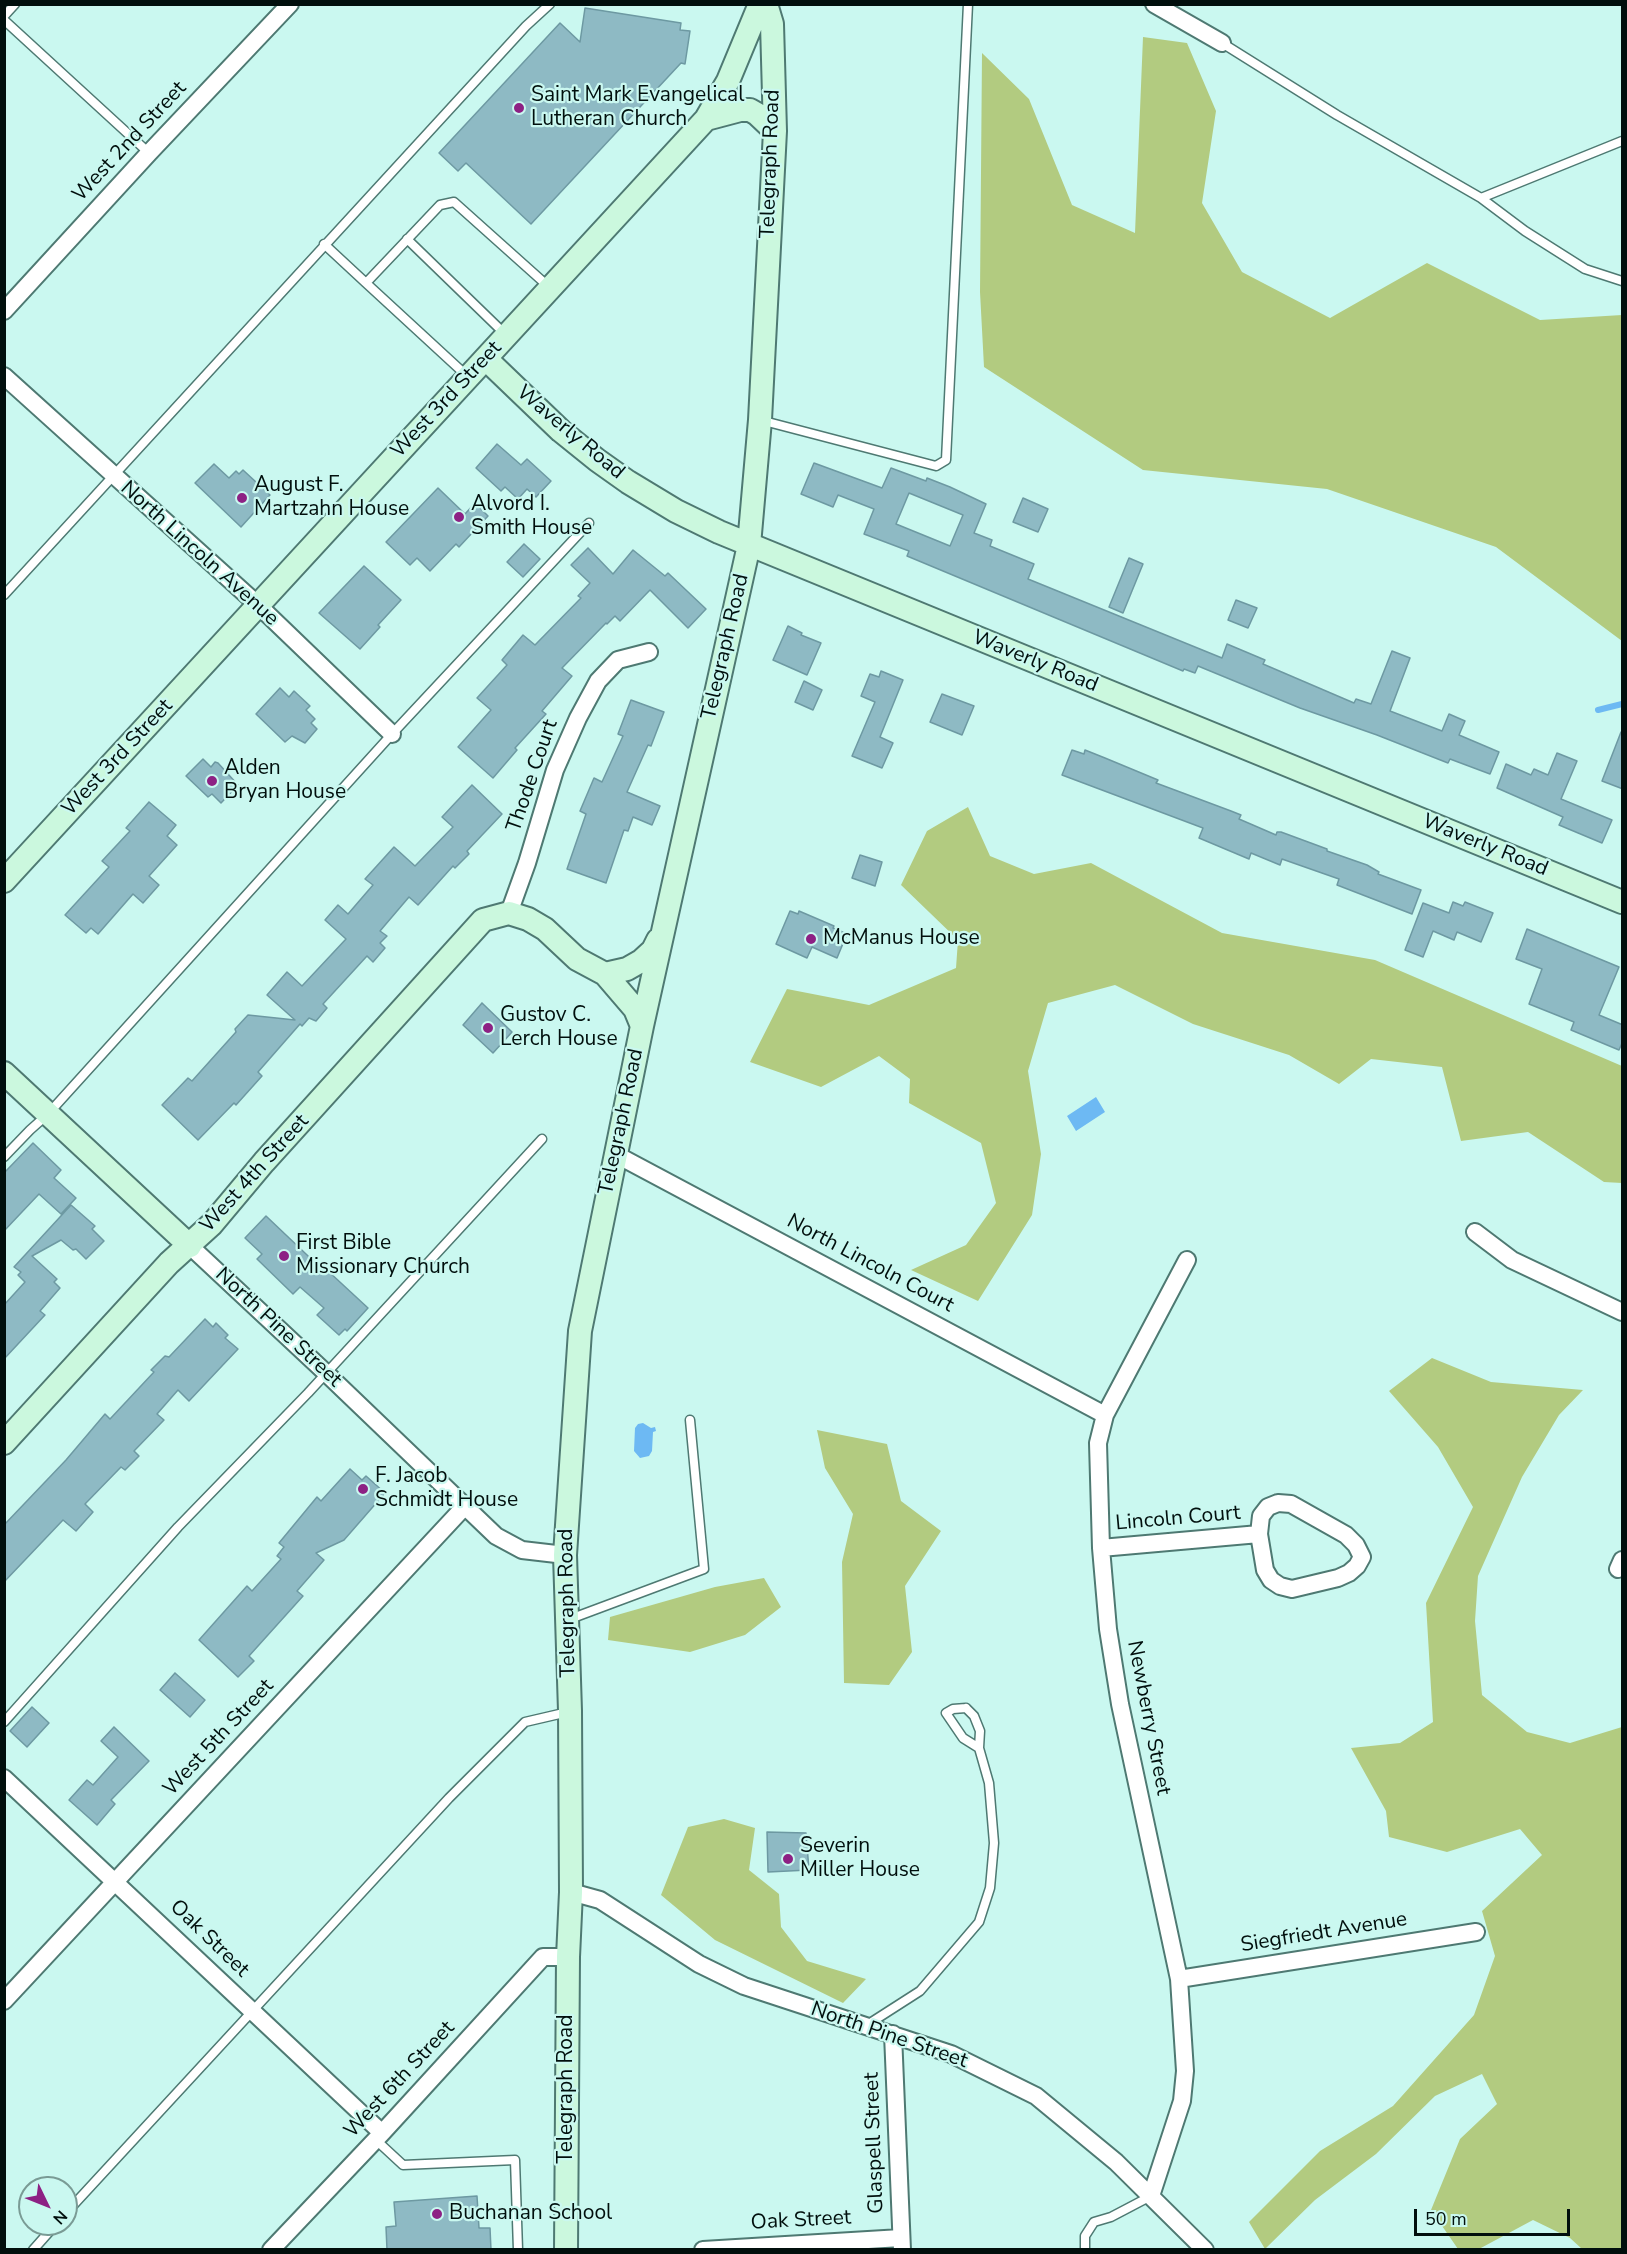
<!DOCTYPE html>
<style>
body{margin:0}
#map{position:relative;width:1627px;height:2254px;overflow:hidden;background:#caf8f0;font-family:"Nunito Sans",sans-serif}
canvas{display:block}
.frame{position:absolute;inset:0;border:6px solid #010f0d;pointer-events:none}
.north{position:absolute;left:18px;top:2176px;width:60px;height:60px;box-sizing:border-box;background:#caf8f0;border:2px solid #7a9b95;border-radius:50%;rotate:133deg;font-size:16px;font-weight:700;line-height:24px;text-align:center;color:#010f0d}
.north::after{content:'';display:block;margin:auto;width:21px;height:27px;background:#8d2184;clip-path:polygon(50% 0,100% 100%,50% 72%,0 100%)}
.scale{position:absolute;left:1414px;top:2209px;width:156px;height:27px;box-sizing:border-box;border:3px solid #010f0d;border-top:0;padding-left:8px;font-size:18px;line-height:21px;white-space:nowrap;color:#010f0d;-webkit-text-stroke:4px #caf8f0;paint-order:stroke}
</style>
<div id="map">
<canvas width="1627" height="2254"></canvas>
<div class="frame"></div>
<div class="north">N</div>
<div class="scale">50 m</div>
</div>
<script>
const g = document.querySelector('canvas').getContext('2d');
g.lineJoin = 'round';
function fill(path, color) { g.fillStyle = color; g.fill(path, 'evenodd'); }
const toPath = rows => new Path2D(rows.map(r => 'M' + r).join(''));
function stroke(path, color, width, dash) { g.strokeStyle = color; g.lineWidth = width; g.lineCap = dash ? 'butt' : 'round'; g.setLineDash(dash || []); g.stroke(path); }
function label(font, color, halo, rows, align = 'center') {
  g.font = font + ' "Nunito Sans",sans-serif'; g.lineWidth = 4.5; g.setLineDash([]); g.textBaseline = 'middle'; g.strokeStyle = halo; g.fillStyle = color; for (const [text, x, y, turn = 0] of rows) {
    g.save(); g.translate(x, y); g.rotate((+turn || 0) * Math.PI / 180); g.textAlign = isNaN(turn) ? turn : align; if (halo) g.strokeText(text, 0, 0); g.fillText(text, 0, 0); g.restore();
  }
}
fill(toPath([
 [1143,37,1187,43,1216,111,1202,203,1242,272,1330,318,1427,263,1540,320,1622,315,1622,641,1496,547,1327,489,1143,470,984,367,980,292,982,53,1029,99,1072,205,1135,233],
 [968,807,990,856,1034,874,1091,863,1222,933,1375,960,1622,1066,1622,1183,1604,1182,1528,1132,1461,1141,1442,1067,1371,1059,1339,1084,1289,1055,1193,1024,1115,985,1048,1003,1028,1071,1041,1154,1032,1215,978,1301,911,1270,966,1245,996,1203,981,1143,909,1103,910,1079,879,1056,821,1087,750,1062,787,989,869,1005,956,968,958,940,901,885,927,831],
 [1432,1358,1491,1382,1583,1390,1559,1415,1522,1477,1478,1576,1475,1621,1482,1695,1527,1732,1570,1743,1622,1727,1622,2249,1582,2249,1570,2238,1533,2220,1479,2249,1458,2249,1431,2210,1460,2139,1497,2104,1482,2074,1435,2096,1376,2154,1315,2200,1265,2249,1249,2222,1320,2151,1393,2106,1474,2015,1495,1956,1482,1911,1542,1855,1520,1829,1447,1852,1389,1837,1386,1811,1351,1748,1400,1743,1433,1722,1426,1603,1473,1507,1438,1447,1389,1391],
 [817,1430,887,1444,901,1501,941,1531,905,1586,912,1652,889,1685,844,1683,842,1562,853,1514,825,1468],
 [764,1578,781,1607,745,1635,690,1652,608,1640,610,1617,715,1587],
 [724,1819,755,1828,749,1870,779,1894,781,1927,807,1961,866,1979,843,2003,715,1940,661,1895,688,1827]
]), '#b2cb80');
fill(toPath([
 [1096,1097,1105,1112,1076,1131,1067,1116],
 [643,1423,651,1428,655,1427,656,1431,653,1432,652,1451,649,1456,640,1458,634,1451,635,1428,638,1424]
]), '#6db9f3');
stroke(toPath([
 [1598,710,1622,704]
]), '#6db9f3', 6);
const building = toPath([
 [585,8,681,23,680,30,690,31,685,64,681,63,531,224,466,163,458,171,439,153,560,23,580,42,585,8],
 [497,444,521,465,527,459,551,481,536,497,527,489,518,499,505,487,501,491,476,468,497,444],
 [814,463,882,488,891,468,926,481,927,478,950,487,986,504,974,533,992,540,990,546,1034,564,1028,579,1222,658,1227,644,1265,660,1263,664,1354,703,1356,699,1371,704,1392,651,1410,658,1390,711,1442,731,1449,714,1465,721,1459,735,1499,752,1490,774,1450,759,1448,763,1377,735,1300,708,1198,666,1195,673,1184,669,1183,671,907,556,909,551,864,534,874,509,838,495,833,507,801,494,814,463],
 [909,493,963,515,950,546,896,524,909,493],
 [214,464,229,478,236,471,239,474,243,470,270,495,241,527,195,483,214,464],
 [438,488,465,514,475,503,488,516,459,547,456,544,430,571,417,558,410,565,386,542,438,488],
 [1023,498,1048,509,1038,532,1013,522,1023,498],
 [524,544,540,559,523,577,507,562,524,544],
 [588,548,613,574,633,550,665,576,668,573,706,609,688,628,650,590,620,621,615,616,607,624,606,623,562,668,572,676,542,711,546,714,515,748,517,750,493,778,458,747,491,710,477,698,507,665,502,660,523,635,535,645,581,598,578,596,590,583,571,565,588,548],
 [1129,558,1143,564,1123,613,1109,607,1129,558],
 [364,566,401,600,378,625,380,627,360,649,319,613,364,566],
 [1236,600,1257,608,1248,628,1228,620,1236,600],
 [788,626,802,633,801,635,821,643,807,675,773,660,788,626],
 [881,671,903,680,880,737,893,743,882,768,852,756,875,702,861,696,870,674,879,677,881,671],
 [804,681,822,690,813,710,795,702,804,681],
 [280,688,289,697,294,691,310,706,306,710,315,719,311,723,317,729,305,743,292,736,285,742,256,714,280,688],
 [942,694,974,706,962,735,930,722,942,694],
 [631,700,664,712,651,746,648,745,627,792,660,806,652,825,633,817,628,831,624,830,606,883,567,869,586,814,580,811,594,778,602,782,623,736,618,734,631,700],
 [1621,732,1623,732,1623,789,1602,781,1621,732],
 [1072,750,1084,754,1085,750,1105,758,1158,780,1156,783,1231,811,1241,815,1239,819,1276,835,1277,832,1281,832,1327,849,1327,851,1367,865,1379,872,1378,874,1421,890,1412,914,1337,885,1339,879,1282,859,1280,865,1251,853,1249,859,1199,838,1203,828,1062,775,1072,750],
 [1557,753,1577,761,1561,799,1612,820,1602,843,1559,825,1563,817,1497,788,1506,764,1531,775,1534,769,1548,775,1557,753],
 [203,759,211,767,215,762,218,763,238,785,221,803,212,794,208,797,186,776,203,759],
 [472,785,502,814,467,851,469,854,455,868,453,866,418,905,409,897,380,931,387,936,380,943,385,948,373,962,367,956,323,1004,327,1008,316,1021,309,1018,302,1026,300,1024,258,1072,262,1076,236,1105,234,1103,198,1140,162,1105,188,1078,192,1081,236,1032,235,1029,248,1015,295,1020,267,995,287,972,302,986,346,939,325,920,338,905,348,914,373,885,365,879,394,847,415,866,453,827,442,817,472,785],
 [149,802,176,825,167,836,177,845,149,876,159,885,143,903,133,894,98,934,91,928,86,933,65,915,109,867,102,861,130,831,126,828,149,802],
 [860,855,882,862,875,886,852,878,860,855],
 [1453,902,1463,906,1465,902,1493,913,1481,942,1457,932,1454,940,1433,931,1423,957,1405,950,1423,903,1449,913,1453,902],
 [790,911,798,914,799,911,834,926,833,928,847,934,837,958,812,947,807,958,776,944,790,911],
 [1527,929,1619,967,1599,1015,1623,1025,1623,1041,1619,1050,1571,1030,1574,1022,1529,1004,1542,969,1516,959,1527,929],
 [482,1003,512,1032,493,1053,463,1025,482,1003],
 [33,1143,61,1170,54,1178,76,1198,61,1214,39,1194,4,1231,4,1173,33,1143],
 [71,1205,95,1226,92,1229,104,1241,86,1259,76,1249,73,1250,61,1240,32,1256,57,1279,54,1282,60,1288,40,1311,45,1315,4,1359,4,1305,25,1282,18,1275,21,1272,14,1267,71,1205],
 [266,1216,326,1273,328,1271,368,1308,347,1331,345,1329,339,1335,317,1315,324,1308,300,1287,293,1294,257,1259,262,1254,245,1238,266,1216],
 [205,1319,213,1327,216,1323,228,1335,225,1338,238,1349,189,1401,178,1390,157,1414,164,1420,134,1451,139,1456,125,1470,121,1467,85,1504,93,1512,76,1531,63,1520,4,1582,4,1525,66,1460,105,1414,110,1419,154,1372,151,1370,165,1356,169,1357,205,1319],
 [350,1469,362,1480,366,1476,385,1493,344,1540,316,1553,324,1560,297,1591,303,1596,249,1656,254,1661,238,1677,199,1640,247,1586,252,1591,281,1559,277,1556,284,1547,279,1543,317,1497,321,1501,350,1469],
 [175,1673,205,1700,190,1717,160,1690,175,1673],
 [32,1707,49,1723,27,1747,10,1731,32,1707],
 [114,1727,149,1761,111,1800,115,1804,97,1825,69,1800,87,1780,93,1785,118,1757,101,1741,114,1727],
 [767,1832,806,1833,809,1870,768,1872,767,1832],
 [477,2196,479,2228,490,2228,491,2250,387,2250,386,2227,396,2226,394,2202,477,2196]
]);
fill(building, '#8ebac4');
stroke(building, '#6d99a2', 1.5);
const lane = toPath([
 [4,16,15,4],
 [4,20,149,153],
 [1222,43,1337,115,1481,198],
 [1622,141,1481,198,1525,231,1585,269,1622,281],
 [407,239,506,335],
 [324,244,366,283,440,205,454,202,549,287],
 [366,283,467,376],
 [760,420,936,466,946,460,968,4],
 [4,595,526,26,550,4],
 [4,1157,30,1130,48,1114,392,734,589,523],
 [570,1619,704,1569,690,1420],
 [966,1708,974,1716,980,1731,979,1748,963,1738,946,1713,953,1709,966,1708],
 [4,1722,178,1527,308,1393,542,1139],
 [867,2025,920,1991,979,1922,990,1888,994,1843,989,1783,979,1748],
 [376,2140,403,2165,515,2160,518,2250],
 [66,2213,449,1798,525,1722,568,1712],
 [33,2250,56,2224],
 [1085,2250,1085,2236,1094,2222,1111,2217,1151,2196]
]);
const street = toPath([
 [1154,4,1222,43],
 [4,311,149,153,290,4],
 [4,376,259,606,392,734],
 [509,913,527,863,555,770,578,718,598,681,618,660,649,652],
 [615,1154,1105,1415],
 [1475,1232,1512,1260,1622,1312],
 [190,1246,326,1373,496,1536,522,1550,565,1555],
 [1278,1503,1291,1504,1346,1535,1356,1545,1362,1557,1357,1566,1349,1573,1338,1578,1292,1589,1280,1586,1271,1580,1265,1570,1259,1534,1261,1516,1268,1507,1278,1503],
 [1101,1548,1259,1534],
 [1618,1569,1622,1560],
 [4,1778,382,2133],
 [571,1892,600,1900,699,1964,744,1986,951,2054,1036,2096,1116,2162,1205,2250],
 [1179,1979,1476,1932],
 [4,2001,466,1505],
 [893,2034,902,2250],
 [1151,2196,1182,2101,1185,2071,1179,1979,1120,1704,1108,1629,1101,1548,1098,1443,1105,1415,1187,1260],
 [271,2250,382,2133,543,1957,568,1957],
 [703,2250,901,2238]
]);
const secondary = toPath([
 [706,119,740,110,750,110,757,114,775,131],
 [486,359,561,431,597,460,628,482,676,511,719,532,1622,902],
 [4,881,706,119,728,81,760,4],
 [605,974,635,1009,642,1026],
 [4,1073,190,1246],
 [4,1443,169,1263,212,1224,264,1162,483,920,509,913,528,919,545,929,577,959,605,974,627,969,641,961,653,950,658,940],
 [566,2250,568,1957,571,1892,570,1711,565,1555,580,1331,642,1026,749,545,760,420,775,131,772,24,766,4]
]);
stroke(lane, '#4e7972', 11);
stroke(street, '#4e7972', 20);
stroke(secondary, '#4e7972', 26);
stroke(lane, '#fff', 8);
stroke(street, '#fff', 16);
stroke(secondary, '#cbf8de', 22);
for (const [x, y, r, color] of [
 [519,108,6,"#8d2184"],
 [242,498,6,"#8d2184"],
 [459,517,6,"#8d2184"],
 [212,781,6,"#8d2184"],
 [811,939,6,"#8d2184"],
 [488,1028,6,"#8d2184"],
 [284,1256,6,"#8d2184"],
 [363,1489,6,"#8d2184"],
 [788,1859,6,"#8d2184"],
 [437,2214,6,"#8d2184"]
]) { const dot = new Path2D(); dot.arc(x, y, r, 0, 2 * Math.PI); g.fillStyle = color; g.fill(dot); stroke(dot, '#caf8f0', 2); }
label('21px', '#010f0d', '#caf8f0', [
 ["Saint Mark Evangelical",531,96],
 ["Lutheran Church",531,120],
 ["August F.",254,486],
 ["Martzahn House",254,510],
 ["Alvord I.",471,505],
 ["Smith House",471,529],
 ["Alden",224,769],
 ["Bryan House",224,793],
 ["McManus House",823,939],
 ["Gustov C.",500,1016],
 ["Lerch House",500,1040],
 ["First Bible",296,1244],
 ["Missionary Church",296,1268],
 ["F. Jacob",375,1477],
 ["Schmidt House",375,1501],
 ["Severin",800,1847],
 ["Miller House",800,1871],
 ["Buchanan School",449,2214]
], 'left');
label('21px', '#010f0d', '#caf8f0', [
 ["West 2nd Street",130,142,-47],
 ["Telegraph Road",771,164,-88],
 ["West 3rd Street",447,400,-47],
 ["Waverly Road",570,433,40],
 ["North Lincoln Avenue",199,554,42],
 ["Telegraph Road",726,647,-77],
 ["Waverly Road",1035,662,22],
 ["West 3rd Street",118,758,-47],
 ["Thode Court",533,776,-71],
 ["Waverly Road",1485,846,22],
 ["Telegraph Road",622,1122,-78],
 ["West 4th Street",255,1174,-48],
 ["North Lincoln Court",870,1264,28],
 ["North Pine Street",278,1328,43],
 ["Lincoln Court",1178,1519,-5],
 ["Telegraph Road",568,1603,-91],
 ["Newberry Street",1148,1718,79],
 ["West 5th Street",219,1738,-47],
 ["Siegfriedt Avenue",1324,1933,-9],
 ["Oak Street",209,1939,44],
 ["North Pine Street",889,2036,19],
 ["West 6th Street",400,2080,-47],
 ["Telegraph Road",567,2089,-90],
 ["Glaspell Street",875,2143,-92],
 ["Oak Street",801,2221,-3]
]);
</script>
